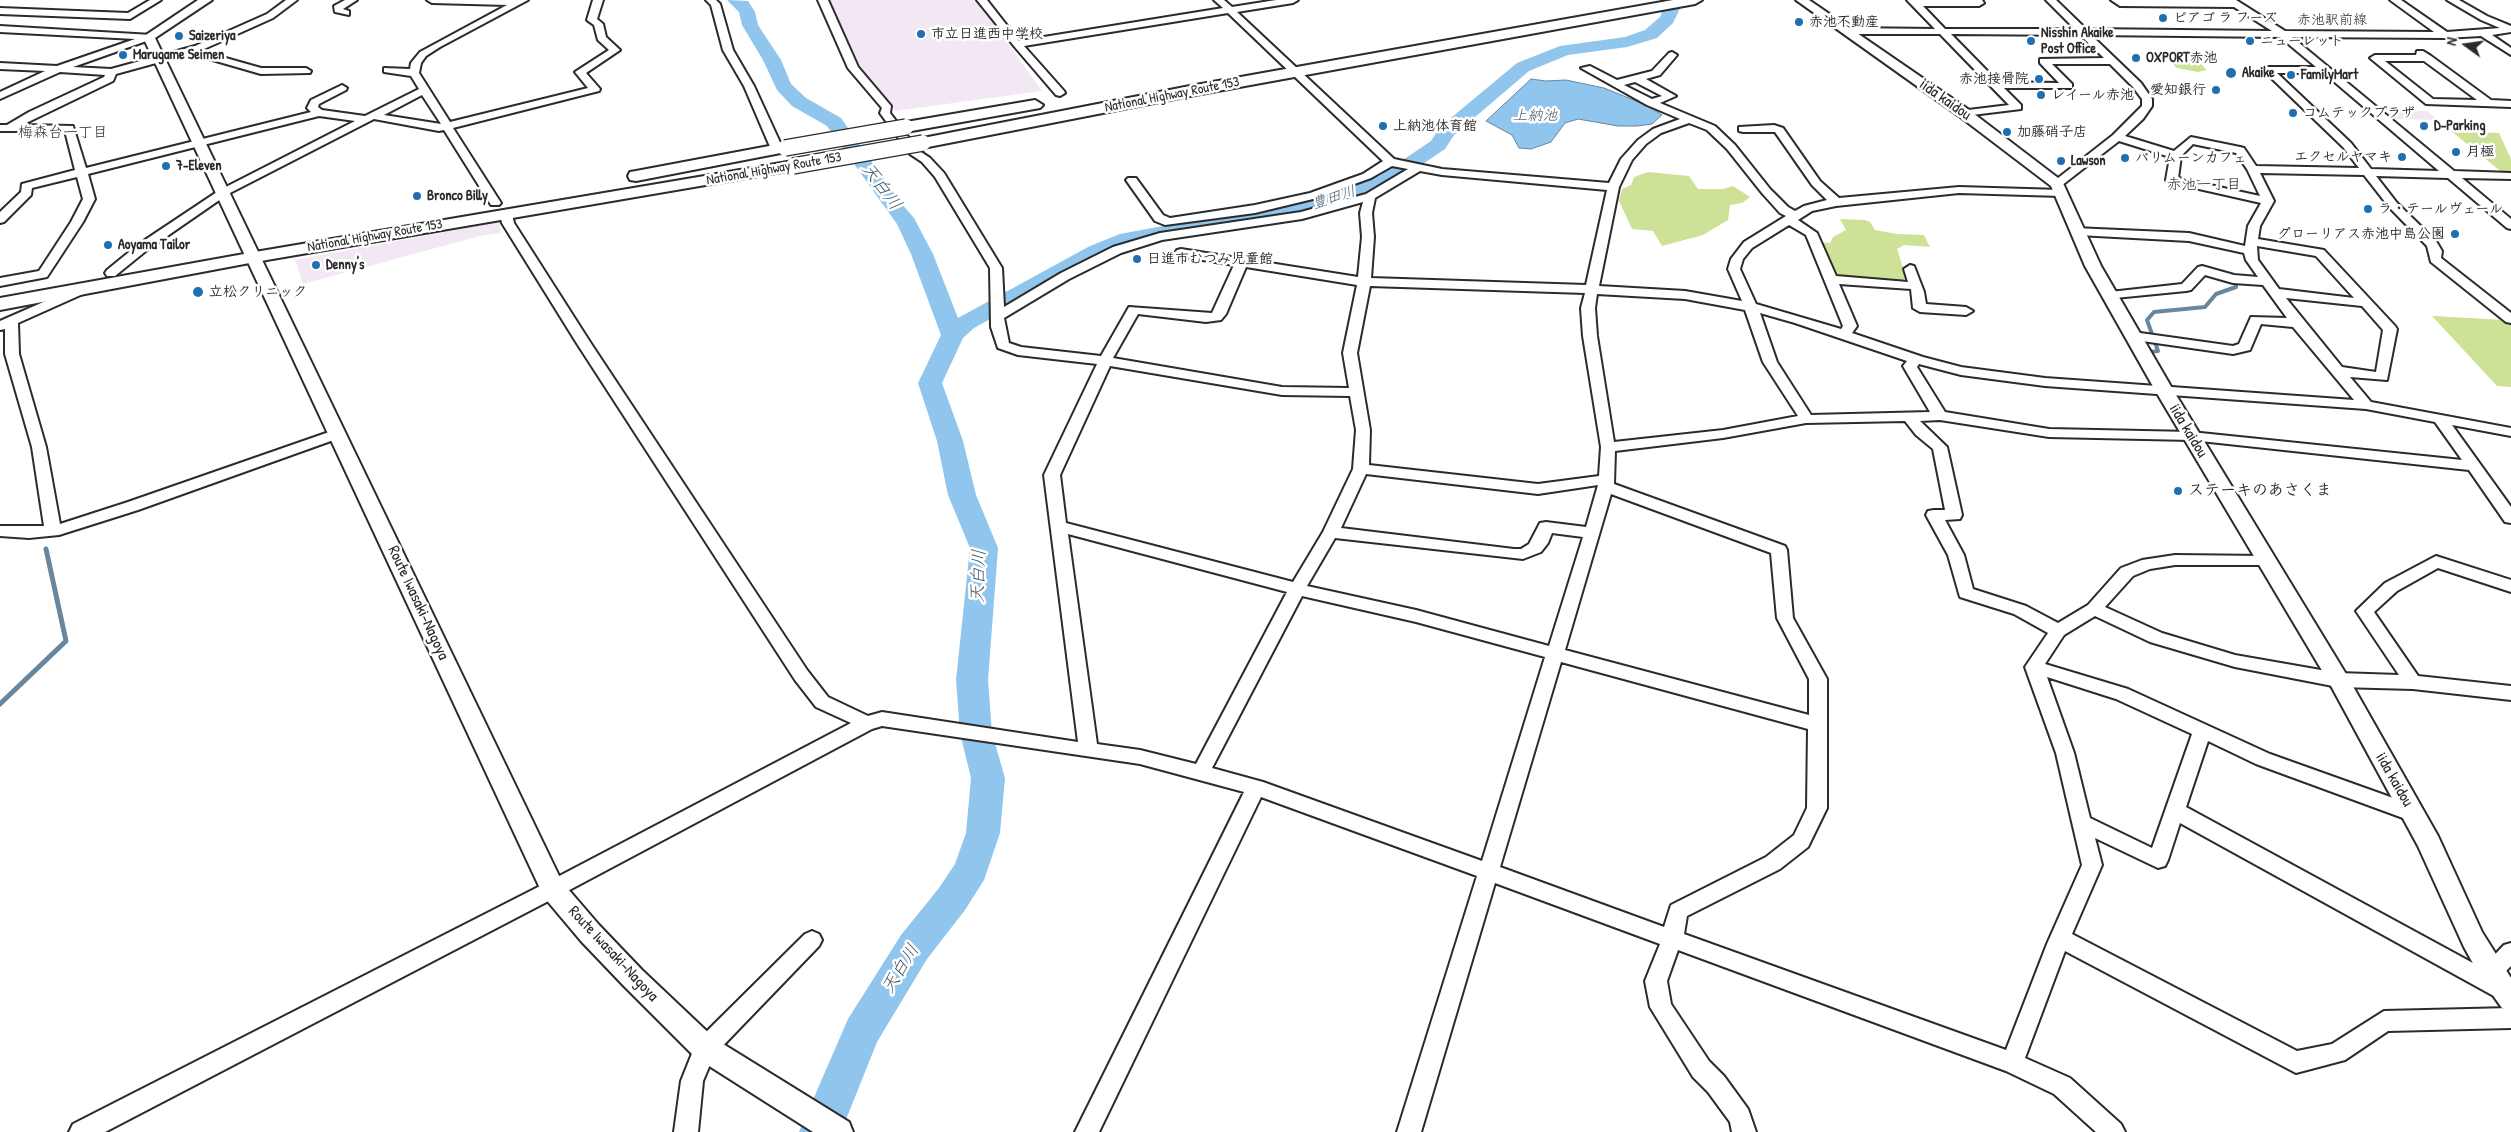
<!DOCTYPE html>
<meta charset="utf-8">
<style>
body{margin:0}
#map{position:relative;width:2511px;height:1132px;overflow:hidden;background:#fff;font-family:"Patrick Hand",sans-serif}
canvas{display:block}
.north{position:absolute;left:2441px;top:20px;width:50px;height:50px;-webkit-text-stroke:4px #fff;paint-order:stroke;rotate:284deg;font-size:14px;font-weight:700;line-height:20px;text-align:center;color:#2b2b2b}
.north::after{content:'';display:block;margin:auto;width:18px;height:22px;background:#2b2b2b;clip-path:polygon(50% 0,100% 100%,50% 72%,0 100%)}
</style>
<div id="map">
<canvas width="2511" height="1132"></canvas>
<div class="north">N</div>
</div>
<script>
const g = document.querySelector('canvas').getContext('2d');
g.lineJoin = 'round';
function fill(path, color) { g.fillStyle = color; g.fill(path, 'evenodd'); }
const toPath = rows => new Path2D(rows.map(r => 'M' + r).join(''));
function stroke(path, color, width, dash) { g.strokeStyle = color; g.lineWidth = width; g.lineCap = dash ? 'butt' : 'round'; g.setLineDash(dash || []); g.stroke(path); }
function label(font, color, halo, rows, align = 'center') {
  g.font = font + ' "Patrick Hand","Klee One",sans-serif'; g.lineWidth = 5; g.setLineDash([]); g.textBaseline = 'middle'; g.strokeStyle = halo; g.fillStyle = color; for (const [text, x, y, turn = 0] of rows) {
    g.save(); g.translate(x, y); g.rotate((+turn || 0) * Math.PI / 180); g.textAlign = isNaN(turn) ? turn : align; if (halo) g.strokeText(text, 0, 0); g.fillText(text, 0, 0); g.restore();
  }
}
fill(toPath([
 [826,0,977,0,1042,91,895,111,857,67],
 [2385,110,2427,111,2438,120,2395,119],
 [499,222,501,233,480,236,303,284,295,260]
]), '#f2e8f4');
fill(toPath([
 [2173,53,2192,56,2207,70,2198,72,2177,68,2166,58,2168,54],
 [2451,131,2499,133,2511,159,2511,174,2504,174],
 [1648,172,1689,176,1698,189,1723,189,1733,186,1750,197,1742,203,1730,205,1728,220,1703,235,1662,246,1653,231,1632,229,1619,201,1622,189,1631,185,1634,177],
 [1840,219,1865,220,1870,222,1875,230,1897,234,1924,235,1930,247,1904,245,1897,249,1906,277,1903,280,1835,276,1820,242,1830,243,1833,237,1846,230],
 [2432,316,2507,320,2511,323,2511,387,2497,386]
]), '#cde297');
const water = toPath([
 [1531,79,1546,81,1566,80,1604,88,1646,105,1662,115,1652,124,1637,126,1618,126,1578,119,1565,123,1551,142,1531,149,1519,148,1512,135,1486,121,1531,79]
]);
fill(water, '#90c5ed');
stroke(water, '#68879f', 1);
stroke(toPath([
 [2149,352,2158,351,2147,320,2154,312,2205,307,2216,294,2236,287,2236,282]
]), '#68879f', 4);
stroke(toPath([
 [0,704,66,641,46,549]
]), '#68879f', 5);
fill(toPath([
 [727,0,748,1,755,12,758,25,781,60,791,84,806,98,841,118,900,202,914,218,933,254,958,318,1090,246,1120,234,1163,226,1272,210,1331,195,1379,176,1431,141,1440,127,1517,63,1560,46,1625,37,1645,30,1660,17,1668,0,1684,0,1673,23,1657,38,1627,47,1568,55,1529,71,1454,135,1445,149,1393,184,1345,203,1272,222,1134,244,1106,256,1037,293,974,328,963,338,942,383,963,441,976,495,998,548,988,680,992,733,1005,778,1000,833,984,880,965,910,927,959,877,1042,841,1132,799,1132,848,1019,901,935,939,888,955,864,966,833,971,778,960,733,956,680,970,548,948,495,937,441,918,383,941,335,911,254,897,224,827,126,792,106,777,90,763,60,742,25,739,12,727,0]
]), '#90c5ed');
const minor = toPath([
 [150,0,161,0,130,19,0,14,0,8,128,13,150,0],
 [286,0,297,0,273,18,204,49,208,53,261,68,306,68,311,71,310,73,261,74,202,57,196,52,116,74,113,81,22,125,73,126,86,168,311,112,307,108,311,100,342,85,347,88,346,90,319,104,318,107,322,110,365,116,419,89,411,76,384,72,384,68,410,69,411,63,420,52,507,5,432,3,427,0,528,0,440,47,426,56,421,63,419,73,450,122,588,88,575,72,609,50,598,40,594,25,587,20,593,0,603,0,597,19,603,24,606,37,620,50,586,73,600,89,599,91,453,128,501,203,499,205,491,205,444,130,439,131,374,119,228,194,147,250,115,276,107,276,105,273,107,270,139,244,220,190,355,121,319,116,88,174,95,199,83,222,47,277,0,286,0,278,39,271,71,222,83,199,77,177,32,188,31,195,4,222,0,223,0,212,21,192,22,184,75,170,65,131,0,131,0,125,7,125,29,112,104,77,105,75,60,72,0,99,0,92,45,71,0,69,0,63,57,66,135,39,0,32,0,26,152,35,152,39,73,67,111,69,195,46,267,14,286,0],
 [422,95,441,124,384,115,422,95],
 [345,0,357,0,343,9,349,11,349,15,335,12,334,6,345,0],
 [706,0,716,0,720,4,733,50,754,86,783,149,781,151,777,152,771,149,744,86,723,50,711,5,706,0],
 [818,0,828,0,858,67,891,106,890,113,918,150,930,158,944,173,1002,268,1004,307,1061,273,1113,247,1160,233,1301,212,1366,194,1408,169,1392,166,1371,178,1313,199,1255,213,1165,225,1155,221,1126,180,1128,178,1136,178,1163,215,1170,218,1255,205,1310,193,1363,174,1383,161,1228,13,1024,46,1064,91,1065,93,1060,96,1056,95,1014,46,977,0,987,0,1019,41,1223,8,1214,0,1224,0,1232,7,1276,0,1298,0,1293,3,1237,12,1394,159,1442,169,1609,183,1621,159,1638,140,1653,129,1680,119,1647,105,1581,68,1590,66,1617,80,1652,71,1669,53,1672,52,1677,55,1660,75,1646,79,1676,96,1660,103,1715,126,1735,145,1770,189,1788,207,1795,211,1804,206,1827,200,1812,185,1775,132,1743,132,1739,131,1739,127,1774,125,1783,128,1820,181,1839,198,1959,187,2061,190,2067,193,2061,196,1959,193,1836,206,1812,211,1798,220,1817,233,1836,276,1908,282,1904,269,1910,265,1914,266,1924,292,1926,304,1966,307,1973,311,1966,315,1920,312,1913,308,1911,289,1839,284,1857,326,1852,333,1923,357,1961,367,2045,378,2354,400,2293,327,2261,324,2250,350,2233,354,2128,339,2126,336,2133,332,2233,346,2239,344,2251,317,2287,318,2263,285,2233,283,2205,275,2191,290,2186,291,2105,299,2104,296,2110,292,2182,284,2198,267,2202,266,2234,275,2258,277,2246,260,2244,253,2189,241,2078,235,2072,231,2074,228,2189,233,2245,246,2248,226,2261,203,2168,182,2166,180,2170,157,2119,141,2061,186,2053,186,2053,182,2113,135,2142,106,2142,99,2133,87,2110,64,2052,64,2072,84,2072,88,2004,88,2021,105,2021,109,1964,116,1960,115,1960,111,2009,105,1940,34,1847,34,1842,31,1847,28,1935,29,1907,0,1982,0,1984,3,1979,6,1923,6,1945,29,2075,29,2046,0,2056,0,2086,29,2272,31,2234,7,2120,6,2111,0,2236,0,2285,31,2434,32,2390,0,2401,0,2447,32,2500,28,2481,20,2447,0,2459,0,2487,16,2511,26,2511,32,2492,35,2511,48,2511,55,2481,36,2445,38,2292,37,2454,171,2511,173,2511,179,2462,178,2511,219,2511,229,2507,228,2448,178,2376,176,2397,203,2436,241,2442,251,2441,258,2511,313,2511,323,2506,322,2431,262,2427,246,2389,207,2364,175,2260,173,2274,201,2260,226,2258,239,2324,250,2395,326,2397,329,2387,380,2350,377,2371,402,2511,428,2511,436,2452,425,2511,507,2511,523,2505,522,2469,470,2191,440,2049,437,1940,420,1920,421,1947,447,1962,515,1960,519,1945,520,1964,555,1973,589,2026,606,2058,623,2088,605,2121,568,2142,560,2175,555,2266,556,2272,557,2274,561,2272,565,2175,565,2150,569,2133,576,2105,607,2162,633,2235,655,2338,673,2399,675,2356,611,2385,583,2436,556,2511,580,2511,592,2438,568,2397,591,2374,612,2418,676,2511,686,2511,700,2413,689,2338,687,2235,667,2150,642,2095,616,2064,635,2045,664,2128,689,2270,754,2421,808,2424,814,2421,820,2414,822,2256,764,2208,741,2186,807,2482,968,2504,945,2511,943,2511,966,2500,977,2508,981,2511,988,2508,995,2500,998,2492,995,2180,823,2168,860,2165,866,2158,868,2095,838,2102,865,2072,934,2297,1051,2332,1044,2384,1011,2511,1008,2511,1028,2388,1031,2345,1060,2296,1073,2065,951,2025,1058,2070,1078,2121,1124,2125,1132,2096,1132,2054,1094,2006,1071,1678,950,1667,981,1671,1004,1709,1061,1724,1076,1748,1109,1756,1132,1732,1132,1730,1122,1708,1092,1693,1077,1650,1007,1645,981,1660,944,1495,883,1421,1132,1397,1132,1477,876,1261,797,1099,1132,1075,1132,1244,792,1140,764,882,726,872,729,560,895,105,1132,69,1132,73,1124,546,883,851,723,816,707,795,680,576,342,502,223,500,214,502,211,506,210,512,214,514,223,590,342,807,670,828,697,868,716,882,712,1078,742,1044,475,1097,364,1018,355,998,348,991,327,990,268,935,177,922,162,910,154,880,113,882,108,848,68,818,0],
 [1951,34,2080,35,2104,58,2040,59,2040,63,2059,83,1998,82,1951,34],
 [2091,35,2280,37,2316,67,2268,67,2263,70,2343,147,2359,168,2256,166,2244,148,2240,147,2191,137,2174,151,2125,136,2143,119,2152,106,2152,99,2141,83,2091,35],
 [2277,73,2324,73,2439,171,2371,169,2351,143,2277,73],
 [1635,82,1662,96,1652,99,1624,85,1635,82],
 [1689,123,1707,130,1727,149,1762,193,1780,213,1786,216,1744,242,1731,259,1728,269,1742,301,1685,291,1599,286,1619,187,1632,160,1646,144,1661,133,1689,123],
 [2193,144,2236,153,2247,169,2260,196,2178,178,2181,156,2193,144],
 [1420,171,1442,175,1607,190,1586,285,1371,278,1374,237,1372,213,1375,198,1420,171],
 [1363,202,1360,213,1362,237,1358,277,1181,249,1177,250,1175,253,1177,256,1234,265,1212,313,1129,307,1101,356,1021,347,1009,343,1004,318,1069,279,1121,253,1162,240,1302,219,1363,202],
 [1789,225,1806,235,1843,326,1841,329,1756,304,1740,269,1743,259,1752,248,1789,225],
 [2257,246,2316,256,2354,298,2279,289,2258,260,2257,246],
 [1246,267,1357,285,1343,353,1349,388,1282,387,1113,358,1138,314,1206,322,1221,320,1226,314,1246,267],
 [1370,286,1585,293,1581,308,1583,336,1601,447,1599,476,1538,484,1369,465,1370,430,1357,353,1370,286],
 [1597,294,1685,299,1745,310,1763,362,1798,416,1723,430,1614,442,1597,336,1595,308,1597,294],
 [2286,298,2362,306,2383,330,2376,372,2342,367,2286,298],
 [1760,313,1795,323,1907,361,1903,366,1930,412,1811,415,1777,362,1760,313],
 [1919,364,1961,375,2045,386,2366,409,2435,422,2462,460,2191,432,2049,429,1945,412,1917,367,1919,364],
 [1110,366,1282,395,1350,396,1356,430,1353,469,1323,532,1293,582,1066,523,1060,475,1110,366],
 [1905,421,1916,435,1933,449,1945,510,1934,510,1928,511,1926,515,1948,555,1960,597,2014,614,2048,633,2025,667,2056,753,2082,865,2047,944,2006,1050,1684,934,1687,916,1780,869,1808,847,1827,808,1827,679,1793,618,1787,550,1785,546,1614,484,1615,451,1723,438,1806,423,1905,421],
 [1366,474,1538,494,1598,485,1586,527,1546,522,1540,523,1529,544,1521,549,1514,549,1341,528,1366,474],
 [1611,494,1771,553,1777,618,1809,679,1809,715,1565,650,1611,494],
 [1552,533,1583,537,1549,646,1416,610,1307,586,1335,538,1523,559,1541,552,1548,543,1552,533],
 [1068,534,1287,592,1196,764,1140,750,1097,744,1068,534],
 [1302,596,1416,622,1545,657,1482,861,1263,782,1212,768,1302,596],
 [1561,662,1808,729,1807,808,1794,835,1766,857,1671,905,1664,927,1500,867,1561,662],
 [2047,677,2116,699,2192,734,2152,848,2090,818,2074,753,2047,677],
 [2417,51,2423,51,2431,56,2491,100,2511,101,2511,107,2426,104,2370,58,2375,55,2416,55,2417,51],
 [2385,61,2424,61,2477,100,2433,99,2385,61],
 [80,286,86,290,85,293,18,323,19,354,46,447,60,524,128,502,332,431,342,431,344,434,342,437,138,510,59,535,29,538,0,536,0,526,44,526,32,447,5,354,5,329,0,330,0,321,80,286],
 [812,931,819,934,822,940,819,946,714,1055,703,1081,698,1132,674,1132,681,1081,697,1041,805,934,812,931]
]);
const major = toPath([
 [198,0,212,0,155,38,562,882,599,925,642,970,715,1039,849,1122,853,1132,813,1132,695,1057,624,986,581,941,544,897,143,37,198,0],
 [1796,0,1809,0,1969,110,2062,181,2101,266,2173,390,2346,674,2438,836,2482,932,2511,978,2511,1011,2502,1008,2482,980,2464,947,2418,846,2330,684,2155,390,2085,266,2051,186,1959,116,1796,0]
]);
const highway = toPath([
 [1673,0,1702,0,1695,4,1190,96,923,148,915,143,923,138,1190,86,1673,0],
 [1035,100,1043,105,1040,108,906,132,898,127,906,122,1035,100],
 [785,143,791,145,793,148,791,151,636,181,630,180,628,176,630,172,636,171,785,143],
 [793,161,799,163,801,166,799,169,255,262,0,310,0,298,255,252,793,161]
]);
stroke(minor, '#2b2b2b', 4);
stroke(major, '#2b2b2b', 4);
stroke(highway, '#2b2b2b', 4);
fill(minor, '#fff');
fill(major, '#fff');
fill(highway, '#fff');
const highwayBridge = toPath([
 [785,148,906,127],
 [793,166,923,143]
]);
stroke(highwayBridge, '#2b2b2b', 18, []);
stroke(highwayBridge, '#fff', 15);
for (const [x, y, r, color] of [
 [2163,18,5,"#1f6fb2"],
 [1799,22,5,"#1f6fb2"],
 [921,34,5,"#1f6fb2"],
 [179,36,5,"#1f6fb2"],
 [2031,41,5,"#1f6fb2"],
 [2250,41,5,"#1f6fb2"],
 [123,55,5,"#1f6fb2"],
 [2136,58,5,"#1f6fb2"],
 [2231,73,6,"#1f6fb2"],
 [2291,75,5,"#1f6fb2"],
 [2039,79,5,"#1f6fb2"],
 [2216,90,5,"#1f6fb2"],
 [2041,95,5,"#1f6fb2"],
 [2293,113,5,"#1f6fb2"],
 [1383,126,5,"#1f6fb2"],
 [2424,126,5,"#1f6fb2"],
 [2007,132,5,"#1f6fb2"],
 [2456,152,5,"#1f6fb2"],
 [2402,157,5,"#1f6fb2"],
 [2125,158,5,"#1f6fb2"],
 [2061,161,5,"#1f6fb2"],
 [166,166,5,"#1f6fb2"],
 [417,196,5,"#1f6fb2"],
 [2368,209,5,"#1f6fb2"],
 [2455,234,5,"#1f6fb2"],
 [108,245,5,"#1f6fb2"],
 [1137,259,5,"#1f6fb2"],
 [316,265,5,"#1f6fb2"],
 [198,292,6,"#1f6fb2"],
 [2178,491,5,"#1f6fb2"]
]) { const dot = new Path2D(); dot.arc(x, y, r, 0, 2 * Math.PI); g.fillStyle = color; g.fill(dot); stroke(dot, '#fff', 2); }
label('bold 14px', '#2b2b2b', '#fff', [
 ["ピアゴ ラ フーズ",2173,18],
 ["赤池不動産",1809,22],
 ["Nisshin Akaike",2041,33],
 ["Post Office",2041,49],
 ["市立日進西中学校",931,34],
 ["Saizeriya",189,36],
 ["ニューレット",2260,41],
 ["Marugame Seimen",133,55],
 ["OXPORT赤池",2146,58],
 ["Akaike",2242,73],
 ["FamilyMart",2301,75],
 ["赤池接骨院",2029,79,"right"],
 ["愛知銀行",2206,90,"right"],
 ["レイール赤池",2051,95],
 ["コムテックプラザ",2303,113],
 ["上納池体育館",1393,126],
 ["D-Parking",2434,126],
 ["加藤硝子店",2017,132],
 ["月極",2466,152],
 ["エクセルヤマキ",2392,157,"right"],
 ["バリムーンカフェ",2135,158],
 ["Lawson",2071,161],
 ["7-Eleven",176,166],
 ["Bronco Billy",427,196],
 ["ラ・テールヴェール",2378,209],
 ["グローリアス赤池中島公園",2445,234,"right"],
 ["Aoyama Tailor",118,245],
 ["日進市むつみ児童館",1147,259],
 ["Denny's",326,265],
 ["立松クリニック",209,292]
], 'left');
label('14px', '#2b2b2b', '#fff', [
 ["赤池駅前線",2332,20],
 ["National Highway Route 153",1172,95,-11],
 ["National Highway Route 153",774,169,-10],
 ["National Highway Route 153",375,236,-10]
]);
label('italic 15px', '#495965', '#fff', [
 ["上納池",1535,116],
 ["豊田川",1334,198,-18]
]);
label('15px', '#2b2b2b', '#fff', [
 ["梅森台一丁目",63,133],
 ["赤池一丁目",2204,185]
]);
label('16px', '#2b2b2b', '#fff', [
 ["iida kaidou",1945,100,35],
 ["iida kaidou",2188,431,59],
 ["Route Iwasaki-Nagoya",418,603,65],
 ["iida kaidou",2394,780,60],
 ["Route Iwasaki-Nagoya",613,954,47]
]);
label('bold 16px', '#2b2b2b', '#fff', [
 ["ステーキのあさくま",2188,491]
], 'left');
label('italic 18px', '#495965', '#fff', [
 ["天白川",881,187,53],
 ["天白川",979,576,-88],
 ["天白川",901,969,-58]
]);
</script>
